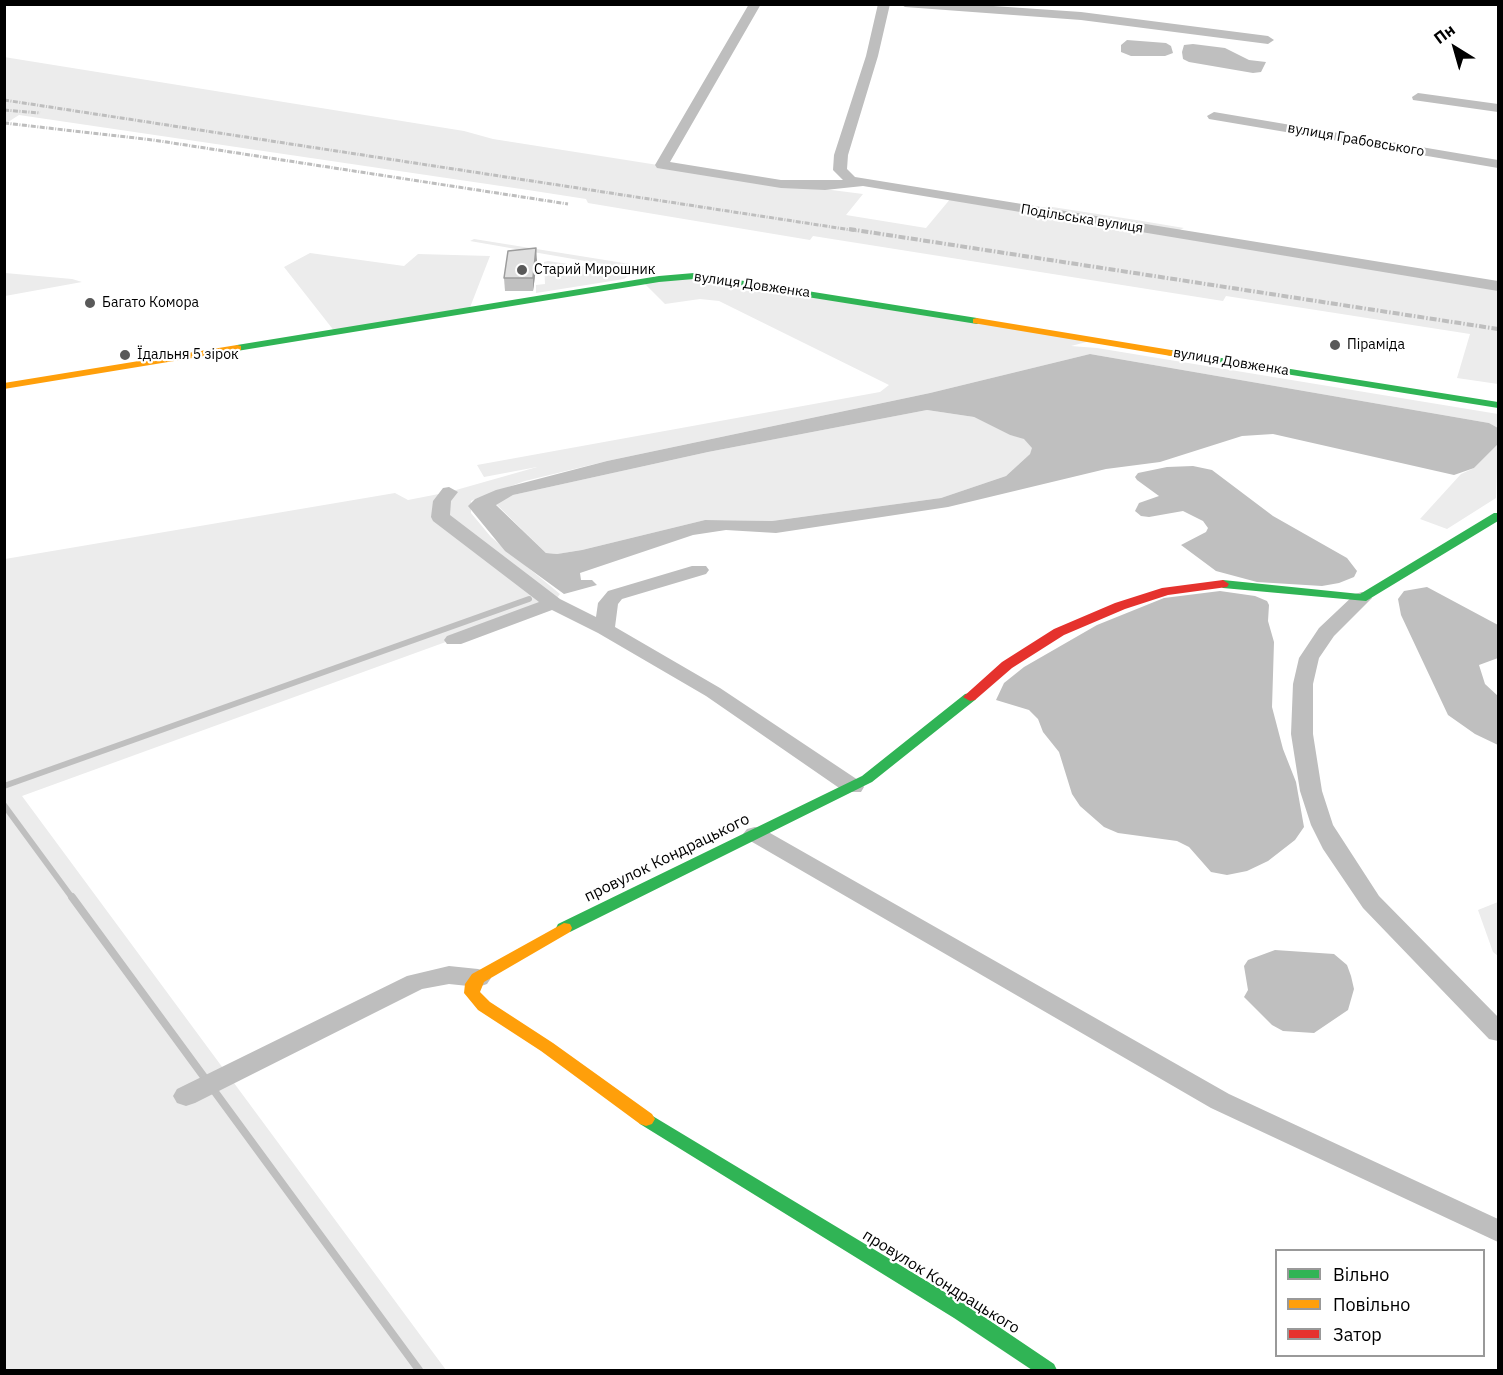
<!DOCTYPE html>
<meta charset="utf-8">
<style>
body{margin:0}
#map{position:relative;width:1503px;height:1375px;overflow:hidden;background:#fff;font-family:"IBM Plex Sans",sans-serif}
canvas{display:block}
.frame{position:absolute;inset:0;border:6px solid #000;pointer-events:none}
.legend{position:absolute;left:1275px;top:1249px;width:210px;height:108px;box-sizing:border-box;background:#fff;border:2px solid #999;margin:0;padding:8px 10px;list-style:none;font-size:18px;color:#000}
.legend li{display:flex;align-items:center;gap:12px;height:30px}
.legend b{width:30px;border:2px solid #999}
.north{position:absolute;left:1425px;top:18px;width:60px;height:60px;-webkit-text-stroke:4px #fff;paint-order:stroke;rotate:323deg;font-size:16px;font-weight:700;line-height:24px;text-align:center;color:#000}
.north::after{content:'';display:block;margin:auto;width:21px;height:27px;background:#000;clip-path:polygon(50% 0,100% 100%,50% 72%,0 100%)}
</style>
<div id="map">
<canvas width="1503" height="1375"></canvas>
<div class="frame"></div>
<ul class="legend">
<li><b style="height:8px;background:#30b455"></b>Вільно</li>
<li><b style="height:8px;background:#ff9f0a"></b>Повільно</li>
<li><b style="height:8px;background:#e5322d"></b>Затор</li>
</ul>
<div class="north">Пн</div>
</div>
<script>
const g = document.querySelector('canvas').getContext('2d');
g.lineJoin = 'round';
function fill(path, color) { g.fillStyle = color; g.fill(path, 'evenodd'); }
const toPath = rows => new Path2D(rows.map(r => 'M' + r).join(''));
function stroke(path, color, width, dash) { g.strokeStyle = color; g.lineWidth = width; g.lineCap = dash ? 'butt' : 'round'; g.setLineDash(dash || []); g.stroke(path); }
function label(font, color, halo, rows, align = 'center') {
  g.font = font + ' "IBM Plex Sans",sans-serif'; g.lineWidth = 4.5; g.setLineDash([]); g.textBaseline = 'middle'; g.strokeStyle = halo; g.fillStyle = color; for (const [text, x, y, turn = 0] of rows) {
    g.save(); g.translate(x, y); g.rotate((+turn || 0) * Math.PI / 180); g.textAlign = isNaN(turn) ? turn : align; if (halo) g.strokeText(text, 0, 0); g.fillText(text, 0, 0); g.restore();
  }
}
fill(toPath([
 [4,57,464,131,493,139,753,180,863,194,846,215,926,228,951,198,1498,286,1498,384,1457,378,1470,334,1226,296,1223,301,813,236,810,240,588,203,586,199,528,190,19,115,5,124],
 [1046,206,1136,220,1184,228,1179,230,1050,210],
 [474,239,630,264,635,266,625,268,470,241],
 [310,253,404,266,418,254,490,256,469,310,335,332,284,267],
 [548,261,622,272,628,276,624,279,536,293,536,285,545,284,544,262],
 [5,273,72,279,82,282,5,296],
 [677,277,1094,340,1071,346,1097,348,1498,414,1498,428,1489,423,1090,354,930,393,607,461,525,481,475,499,471,501,471,513,491,537,560,594,553,603,22,796,446,1370,5,1370,5,559,395,493,408,500,449,492,537,467,484,477,477,465,880,392,889,385,719,301,700,299,665,304,643,282],
 [927,410,974,417,1010,435,1024,438,1033,448,1030,454,1006,476,941,498,772,521,705,520,582,550,557,554,546,553,496,504,513,495,708,452],
 [1498,444,1496,498,1447,529,1420,519,1461,474,1474,468],
 [1498,902,1498,956,1493,952,1478,910]
]), '#ececec');
fill(toPath([
 [1127,40,1166,43,1171,46,1173,53,1165,56,1131,56,1121,52,1121,45],
 [1193,44,1225,48,1249,60,1266,62,1261,72,1253,73,1189,62,1183,59,1182,52,1184,45],
 [1090,354,1489,423,1498,428,1498,444,1474,468,1454,475,1273,434,1242,436,1160,462,1106,469,948,507,776,533,726,530,693,535,580,573,581,580,592,580,597,585,564,594,505,551,468,506,475,499,496,490,607,461,930,393],
 [927,410,974,417,1010,435,1024,439,1032,448,1030,454,1006,476,941,498,772,521,705,520,582,550,557,554,546,553,496,505,513,495,708,452],
 [1167,467,1193,466,1212,470,1273,516,1347,558,1357,571,1354,577,1339,583,1322,586,1257,582,1216,571,1181,545,1206,532,1208,528,1203,521,1183,511,1149,517,1141,516,1135,511,1139,503,1159,496,1137,480,1135,477,1138,473],
 [1427,587,1498,625,1498,658,1479,665,1485,684,1498,696,1498,745,1475,734,1448,715,1401,615,1398,599,1404,591],
 [1220,591,1255,596,1267,601,1269,605,1268,621,1274,642,1272,707,1283,749,1296,782,1304,827,1295,840,1268,861,1247,871,1227,875,1211,872,1189,847,1177,841,1118,833,1104,827,1080,806,1072,794,1059,752,1043,732,1038,719,1029,710,996,700,1004,683,1024,667,1097,625,1164,598],
 [1275,950,1334,954,1347,965,1351,976,1354,989,1348,1010,1314,1033,1283,1031,1272,1025,1244,997,1248,990,1244,966,1248,960]
]), '#bfbfbf');
stroke(toPath([
 [4,786,529,599],
 [4,805,73,899]
]), '#bfbfbf', 6);
stroke(toPath([
 [72,897,419,1370]
]), '#bfbfbf', 8);
fill(toPath([
 [749,4,761,4,670,162,781,180,843,180,833,170,834,155,866,56,878,4,890,4,878,56,848,155,847,169,855,177,1498,281,1498,291,863,186,825,190,781,188,657,168,655,165,749,4],
 [900,4,964,4,1081,12,1268,36,1274,40,1268,44,1081,20,905,7,900,4],
 [1418,93,1498,104,1498,112,1413,100,1412,97,1418,93],
 [1214,112,1498,160,1498,168,1209,119,1207,116,1214,112],
 [449,487,458,492,451,501,450,515,560,599,596,617,598,603,608,591,692,566,706,566,709,570,706,574,622,599,618,604,615,627,720,688,861,782,864,787,861,792,845,792,706,696,598,633,552,610,461,644,447,644,444,640,447,636,539,602,433,521,431,517,433,501,443,488,449,487],
 [1362,592,1369,594,1372,598,1334,636,1319,658,1313,684,1313,734,1322,791,1333,825,1379,896,1498,1017,1498,1041,1489,1039,1363,908,1323,849,1311,825,1300,791,1291,734,1293,684,1299,658,1319,628,1355,594,1362,592],
 [755,827,763,829,1229,1094,1498,1219,1498,1242,1211,1108,747,839,743,834,747,829,755,827],
 [449,966,478,969,487,972,491,978,487,984,478,987,449,984,422,989,195,1103,186,1106,177,1103,173,1096,177,1089,407,976,449,966]
]), '#bebebe');
fill(toPath([
 [694,273,977,318,982,321,977,324,694,279,659,282,237,351,232,348,237,345,659,276,694,273],
 [1171,350,1498,402,1498,408,1167,355,1166,353,1171,350],
 [1494,513,1498,513,1498,521,1366,601,1223,588,1217,584,1223,580,1360,594,1494,513],
 [970,693,977,697,975,700,872,782,570,932,558,932,556,928,558,924,862,776,965,694,970,693],
 [646,1112,968,1306,1054,1364,1057,1370,1032,1370,954,1318,640,1124,637,1119,640,1114,646,1112]
]), '#30b455');
fill(toPath([
 [977,318,1171,350,1176,353,1171,356,973,323,973,319,977,318],
 [237,345,241,346,241,350,4,389,4,383,237,345],
 [564,923,570,924,572,928,570,932,484,982,480,992,490,1002,553,1043,652,1114,655,1119,652,1124,646,1126,640,1124,541,1051,478,1010,464,993,465,984,472,974,564,923]
]), '#ff9f0a');
fill(toPath([
 [1223,580,1229,584,1227,587,1168,595,1125,609,1064,635,1012,668,975,700,970,701,963,697,1002,662,1054,629,1115,603,1162,588,1223,580]
]), '#e5322d');
stroke(toPath([
 [4,100,858,231],
 [4,110,40,113],
 [4,123,153,140,568,204]
]), '#bebebe', 3, [5, 1.5, 1, 1.5]);
stroke(toPath([
 [849,229,1498,329]
]), '#bebebe', 4, [7, 2, 1.5, 2]);
fill(toPath([
 [537,261,533,291,505,291,504,278]
]), '#c0c0c0');
fill(toPath([
 [536,248,537,261,533,291,533,278]
]), '#9c9c9c');
const building = toPath([
 [536,248,533,278,504,278,508,251,536,248]
]);
fill(building, '#dfdfdf');
stroke(building, '#9c9c9c', 1.5);
for (const [x, y, r, color] of [
 [522,270,6,"#595959"],
 [90,303,6,"#595959"],
 [1335,345,6,"#595959"],
 [125,355,6,"#595959"]
]) { const dot = new Path2D(); dot.arc(x, y, r, 0, 2 * Math.PI); g.fillStyle = color; g.fill(dot); stroke(dot, '#fff', 2); }
label('14px', '#000', '#fff', [
 ["вулиця Грабовського",1356,140,10],
 ["Подільська вулиця",1082,219,9],
 ["вулиця Довженка",752,285,8],
 ["вулиця Довженка",1231,362,9]
]);
label('14px', '#000', '#fff', [
 ["Старий Мирошник",534,270],
 ["Багато Комора",102,303],
 ["Піраміда",1347,345],
 ["Їдальня 5 зірок",137,355]
], 'left');
label('16px', '#000', '#fff', [
 ["провулок Кондрацького",667,858,-26],
 ["провулок Кондрацького",941,1282,32]
]);
</script>
